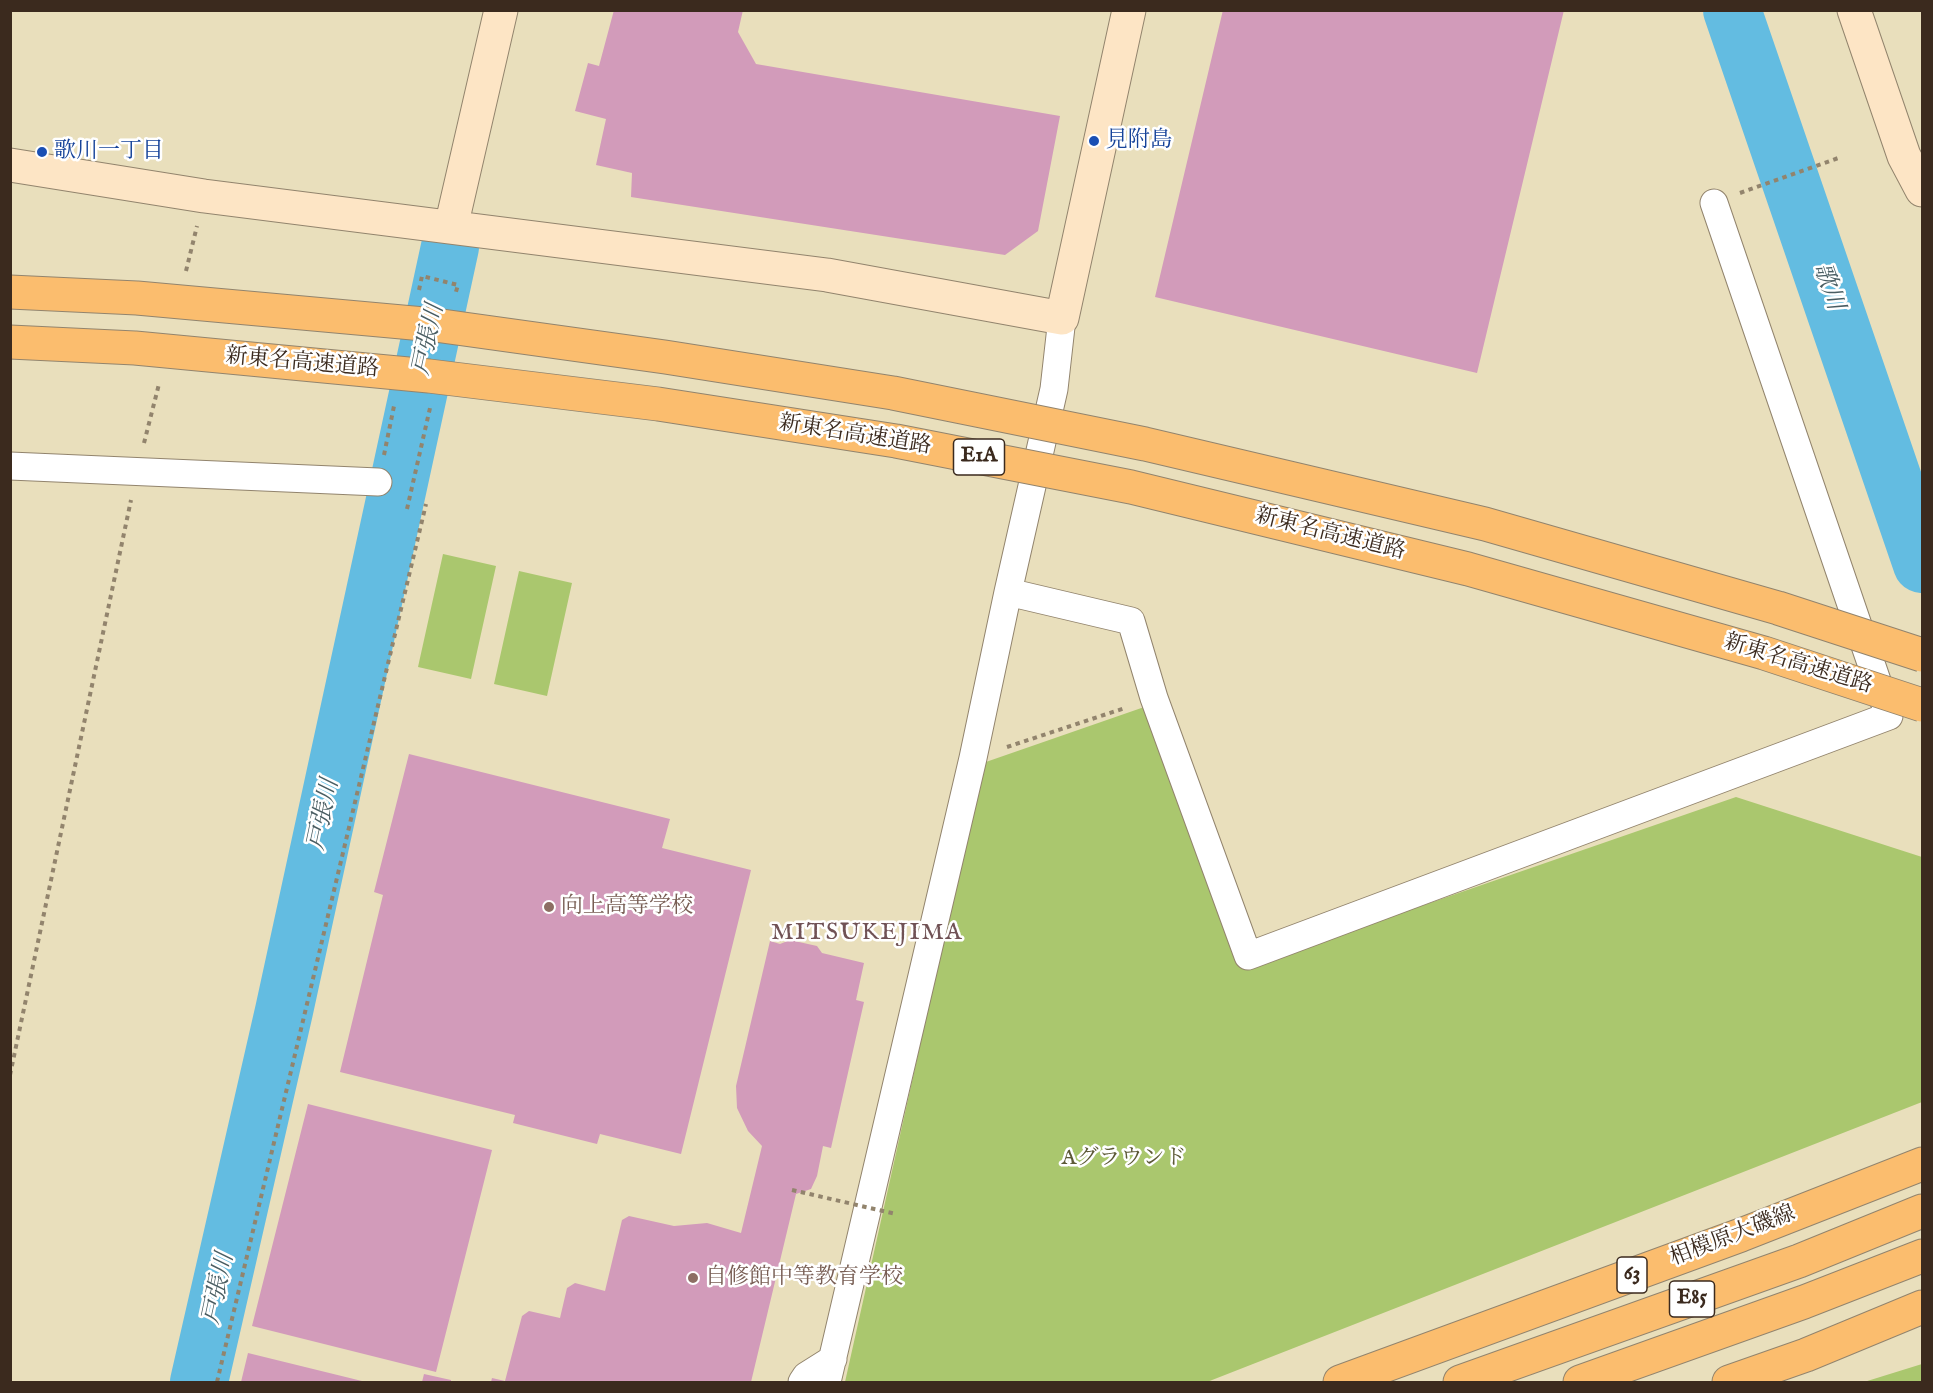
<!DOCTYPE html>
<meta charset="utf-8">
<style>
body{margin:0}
#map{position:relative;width:1933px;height:1393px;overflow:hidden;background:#e9dfbc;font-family:"IM FELL English",serif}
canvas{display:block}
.frame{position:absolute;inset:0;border:12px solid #3b2a1e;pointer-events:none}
</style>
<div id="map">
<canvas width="1933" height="1393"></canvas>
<div class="frame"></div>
</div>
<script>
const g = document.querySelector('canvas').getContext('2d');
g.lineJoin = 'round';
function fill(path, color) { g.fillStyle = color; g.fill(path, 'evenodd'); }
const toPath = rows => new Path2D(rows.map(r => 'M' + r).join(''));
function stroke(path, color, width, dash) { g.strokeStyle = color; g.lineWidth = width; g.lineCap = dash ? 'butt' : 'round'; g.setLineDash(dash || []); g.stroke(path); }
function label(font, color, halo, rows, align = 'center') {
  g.font = font + ' "IM FELL English","Noto Serif JP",serif'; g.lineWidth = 5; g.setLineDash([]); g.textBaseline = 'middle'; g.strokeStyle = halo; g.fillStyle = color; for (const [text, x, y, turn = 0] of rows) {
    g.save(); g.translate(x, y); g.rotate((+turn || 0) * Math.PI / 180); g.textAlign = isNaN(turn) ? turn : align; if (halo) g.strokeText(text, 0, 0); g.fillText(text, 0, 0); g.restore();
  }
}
fill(toPath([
 [443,554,496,566,471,679,418,667],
 [519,571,572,583,547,696,494,684],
 [1150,705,1242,968,1736,797,1922,857,1922,1102,1207,1382,845,1382,983,763],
 [1922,1364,1922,1382,1864,1382]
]), '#aac76e');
stroke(toPath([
 [1732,10,1922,564],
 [199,1382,284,1011,450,247]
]), '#63bce1', 58);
fill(toPath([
 [614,10,743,10,738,32,756,64,1060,116,1038,231,1005,255,631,197,632,173,596,165,606,119,575,111,588,63,599,66],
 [1223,10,1564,10,1477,373,1155,297],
 [409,754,670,819,662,848,751,870,681,1154,600,1134,597,1144,513,1123,515,1115,340,1072,383,895,374,892],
 [790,940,817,946,822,953,864,963,856,1000,864,1002,831,1148,823,1146,817,1176,811,1189,796,1194,751,1382,491,1382,492,1378,505,1381,522,1316,529,1311,560,1318,567,1288,575,1283,605,1291,622,1220,629,1216,674,1226,707,1223,741,1233,762,1146,748,1131,737,1108,736,1086,770,941,780,944],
 [308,1104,492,1150,436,1372,252,1326],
 [248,1353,366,1382,241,1382],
 [424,1374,451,1380,451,1382,422,1382]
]), '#d29bba');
const street = toPath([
 [10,466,378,482],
 [1008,592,1131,621,1154,698,1248,956,1889,716,1714,203],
 [802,1382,806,1376,833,1359],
 [827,1382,973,758,1008,592,1054,389,1062,318]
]);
const secondary = toPath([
 [1854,10,1904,156,1922,190],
 [10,165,204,196,827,275,1062,318,1129,10],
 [451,227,501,10]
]);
const primary = toPath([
 [1340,1382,1741,1235,1922,1164],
 [1729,1382,1806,1355,1922,1307]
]);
const highway = toPath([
 [1460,1382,1799,1261,1922,1211],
 [1580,1382,1804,1302,1922,1256]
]);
stroke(street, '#92846d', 29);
stroke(secondary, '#92846d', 35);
stroke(primary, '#92846d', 35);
stroke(highway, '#92846d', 35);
stroke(toPath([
 [1740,193,1841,157],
 [186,271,197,226],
 [419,290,422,276,458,285,455,295],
 [144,443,159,384],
 [384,455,394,406],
 [407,509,430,408],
 [1007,747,1125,708],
 [10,1075,131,500],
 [217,1382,426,504]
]), '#92846d', 4, [4.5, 4.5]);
stroke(street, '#fff', 27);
stroke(secondary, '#fde5c5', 33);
stroke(primary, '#fbbd6e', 33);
stroke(highway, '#fbbd6e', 33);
const highwayBridge = toPath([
 [10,292,137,298,435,325,665,357,893,393,1145,444,1485,524,1778,608,1922,655],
 [10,342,135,348,429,376,658,404,896,441,1131,487,1468,569,1764,653,1922,705]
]);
stroke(highwayBridge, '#92846d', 35, []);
stroke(toPath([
 [792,1190,896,1214]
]), '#92846d', 4, [4.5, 4.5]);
stroke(highwayBridge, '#fbbd6e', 33);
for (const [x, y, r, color] of [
 [1094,141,6,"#1a4fb4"],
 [42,152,6,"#1a4fb4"],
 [549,907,6,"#8d6e63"],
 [693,1278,6,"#8d6e63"]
]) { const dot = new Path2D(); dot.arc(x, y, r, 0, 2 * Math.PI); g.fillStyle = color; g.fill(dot); stroke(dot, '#fff', 2); }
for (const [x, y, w] of [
 [979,457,51],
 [1632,1275,30],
 [1692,1299,45]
]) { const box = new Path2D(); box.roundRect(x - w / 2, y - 18, w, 36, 4.5); g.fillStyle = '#fff'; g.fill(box); stroke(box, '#3b2a1e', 1.5); }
label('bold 21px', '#3b2a1e', null, [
 ["E1A",979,457],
 ["63",1632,1275],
 ["E85",1692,1299]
]);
label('22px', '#164399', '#fff', [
 ["見附島",1106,141],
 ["歌川一丁目",54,152]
], 'left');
label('22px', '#3b2a1e', '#fff', [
 ["新東名高速道路",302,364,5],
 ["新東名高速道路",855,436,9],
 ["新東名高速道路",1330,535,14],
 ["新東名高速道路",1798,665,17],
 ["相模原大磯線",1733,1237,-21]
]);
label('22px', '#785e54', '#fff', [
 ["向上高等学校",561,907],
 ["自修館中等教育学校",705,1278]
], 'left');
label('22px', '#5c5936', '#fff', [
 ["Aグラウンド",1124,1159]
]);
label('italic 24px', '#495d62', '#fff', [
 ["歌川",1827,287,71],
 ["戸張川",430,340,-78],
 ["戸張川",325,815,-78],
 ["戸張川",220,1289,-78]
]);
g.letterSpacing = '1.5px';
label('24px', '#705255', '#fff', [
 ["MITSUKEJIMA",867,934]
]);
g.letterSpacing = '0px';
</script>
